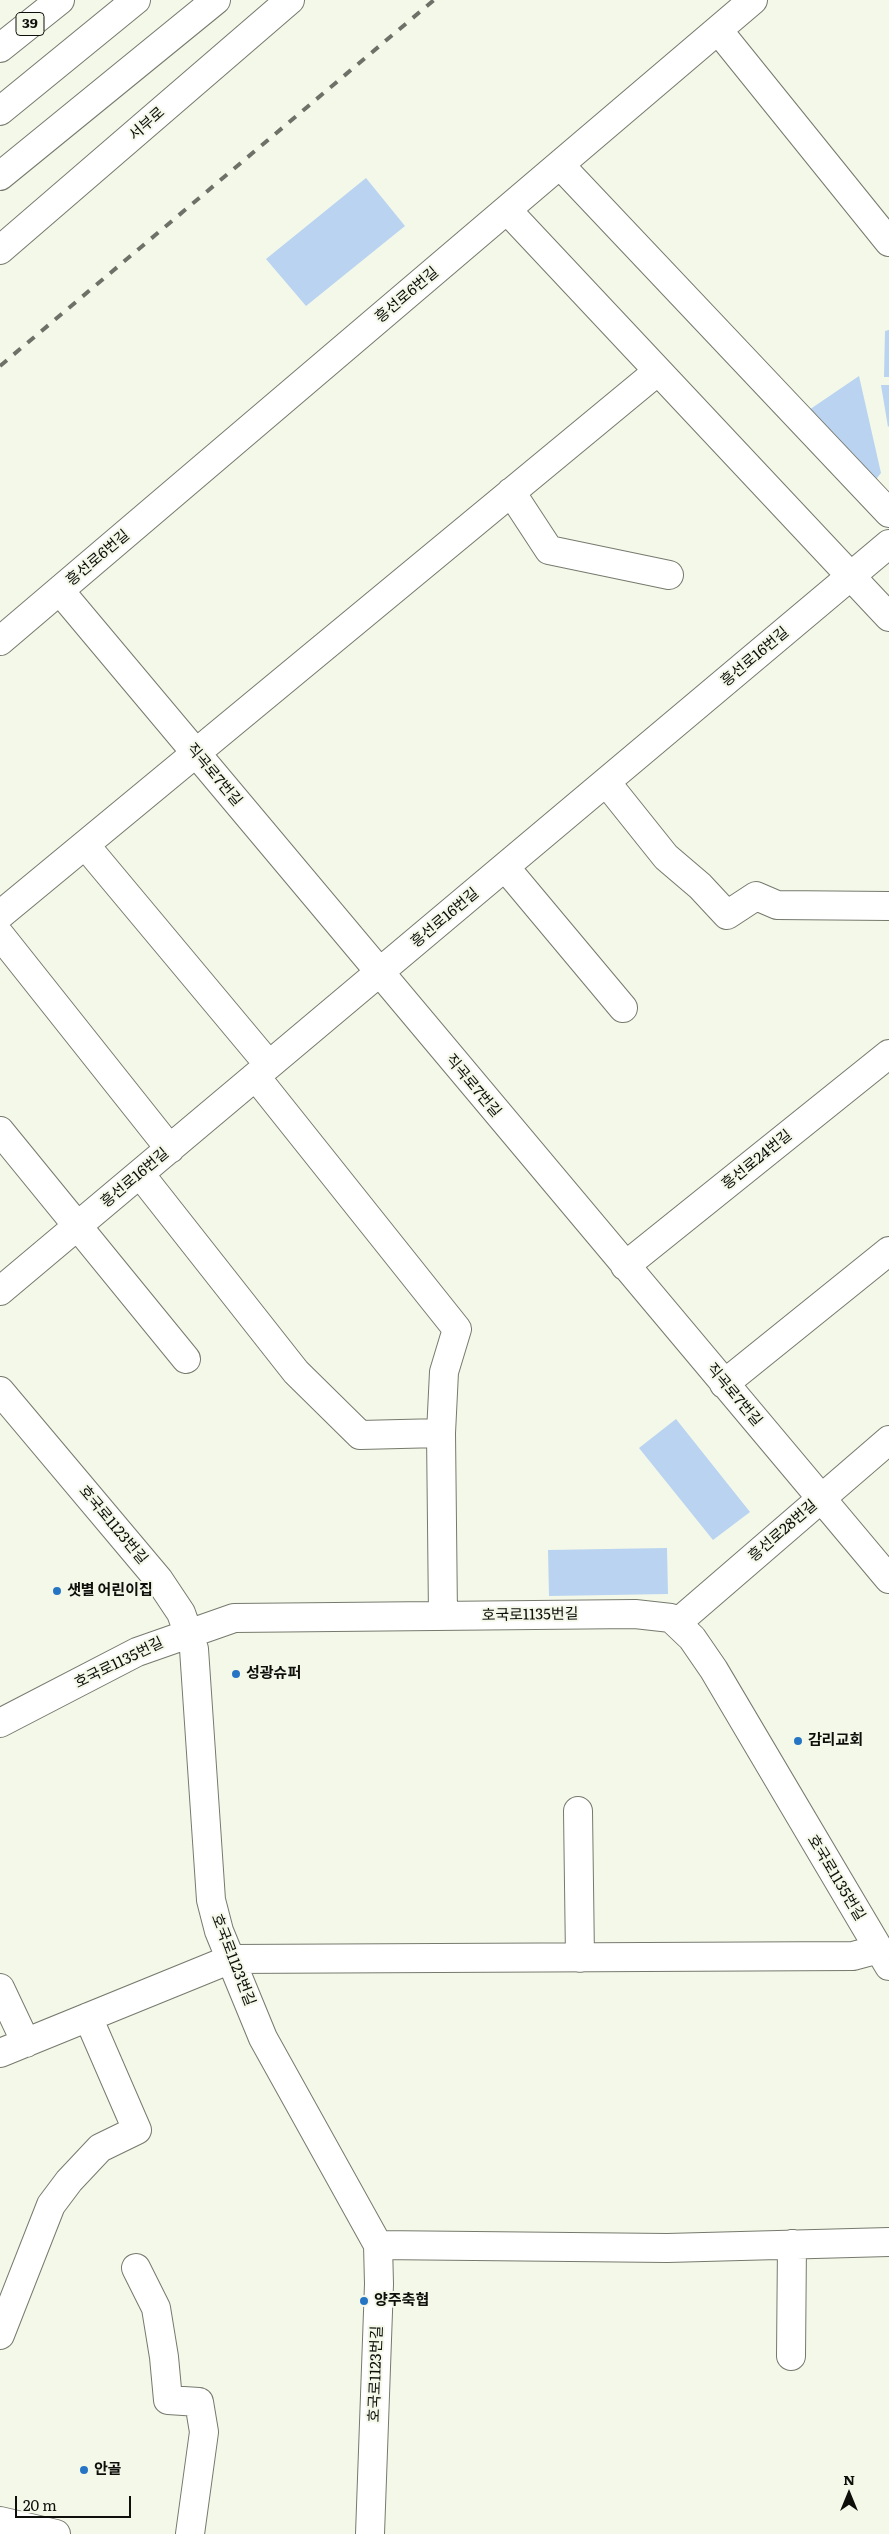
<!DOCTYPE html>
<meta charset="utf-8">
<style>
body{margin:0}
#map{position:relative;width:889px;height:2534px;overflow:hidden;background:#f3f8e9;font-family:Literata,serif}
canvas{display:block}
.north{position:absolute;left:824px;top:2469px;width:50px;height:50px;-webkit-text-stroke:4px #f3f8e9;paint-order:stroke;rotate:0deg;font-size:14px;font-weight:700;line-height:20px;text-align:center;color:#0e0f0b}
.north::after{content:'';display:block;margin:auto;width:18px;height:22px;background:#0e0f0b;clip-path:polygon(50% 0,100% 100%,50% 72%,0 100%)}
.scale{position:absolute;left:15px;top:2496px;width:116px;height:22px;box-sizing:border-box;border:2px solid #0e0f0b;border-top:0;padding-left:6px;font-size:15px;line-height:18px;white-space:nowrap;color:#0e0f0b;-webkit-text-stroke:4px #f3f8e9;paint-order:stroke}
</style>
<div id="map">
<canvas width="889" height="2534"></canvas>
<div class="north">N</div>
<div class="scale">20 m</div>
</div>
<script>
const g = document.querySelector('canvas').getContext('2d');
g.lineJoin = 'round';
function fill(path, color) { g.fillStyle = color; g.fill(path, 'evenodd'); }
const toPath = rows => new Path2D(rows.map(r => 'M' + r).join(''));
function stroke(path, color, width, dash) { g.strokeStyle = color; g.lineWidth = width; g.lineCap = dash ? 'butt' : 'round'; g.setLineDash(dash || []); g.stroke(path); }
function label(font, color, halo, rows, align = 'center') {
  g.font = font + ' Literata,"Noto Sans KR",serif'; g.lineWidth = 4; g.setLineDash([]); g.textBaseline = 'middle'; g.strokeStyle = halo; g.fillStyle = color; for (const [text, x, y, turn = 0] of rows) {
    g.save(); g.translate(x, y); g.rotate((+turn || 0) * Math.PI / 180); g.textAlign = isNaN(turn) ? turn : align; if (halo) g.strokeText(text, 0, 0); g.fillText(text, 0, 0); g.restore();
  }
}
fill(toPath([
 [366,178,405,226,306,306,266,259],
 [889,330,889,377,884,377,885,331],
 [859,376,881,473,873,483,803,414],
 [881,385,889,385,889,426,888,427],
 [676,1419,750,1512,713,1540,639,1448],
 [667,1548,668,1594,549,1596,548,1550]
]), '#b9d3f1');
const minor = toPath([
 [718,30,889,242],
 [560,165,889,513],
 [507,210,889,617],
 [511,492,549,550,669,575],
 [60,591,889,1579],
 [0,641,753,0],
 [606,782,666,857,700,886,727,915,756,896,777,905,889,906],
 [86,846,269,1065],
 [505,867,623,1008],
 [0,915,658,371],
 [0,935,170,1149],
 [256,1077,457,1329,444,1372,441,1433,443,1616],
 [0,1131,186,1359],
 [140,1174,296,1372,360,1435,441,1433],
 [625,1266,889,1054],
 [0,1291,889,544],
 [724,1384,889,1251],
 [0,1391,159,1580,181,1613,194,1649,211,1900,219,1931,263,2038,378,2245,379,2284,370,2534],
 [677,1623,889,1440],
 [0,1723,137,1652,234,1618,635,1614,671,1618,692,1638,714,1670,889,1966],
 [578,1811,580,1958],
 [0,1988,26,2043],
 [0,2053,231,1959,853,1956,879,1949],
 [378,2245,667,2248,889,2242],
 [136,2268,156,2308,164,2357,168,2400,199,2402,204,2432,190,2534],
 [0,2335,51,2205,69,2181,100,2148,137,2130,88,2017],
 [791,2356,792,2244]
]);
const tertiary = toPath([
 [0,2521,56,2534]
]);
const primary = toPath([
 [0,48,60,0],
 [0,250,290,0]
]);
const trunk = toPath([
 [0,111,136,0],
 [0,176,216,0]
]);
stroke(minor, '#767a6d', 30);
stroke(tertiary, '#767a6d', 30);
stroke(primary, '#767a6d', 30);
stroke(trunk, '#767a6d', 30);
stroke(minor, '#fff', 28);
stroke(tertiary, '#fff', 28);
stroke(primary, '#fff', 28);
stroke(trunk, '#fff', 28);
stroke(toPath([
 [0,366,434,0]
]), '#6e7168', 4, [9, 9]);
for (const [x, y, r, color] of [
 [57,1591,5,"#2575c4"],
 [236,1674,5,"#2575c4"],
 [798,1741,5,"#2575c4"],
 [364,2301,5,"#2575c4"],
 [84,2470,5,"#2575c4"]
]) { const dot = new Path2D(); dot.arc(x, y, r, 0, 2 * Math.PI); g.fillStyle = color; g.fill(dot); stroke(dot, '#f3f8e9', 2); }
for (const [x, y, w] of [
 [30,24,28]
]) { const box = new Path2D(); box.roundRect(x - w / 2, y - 11.5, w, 23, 4); g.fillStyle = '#f3f8e9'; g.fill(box); stroke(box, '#0e0f0b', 1); }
label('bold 14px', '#0e0f0b', null, [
 ["39",30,24]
]);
label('15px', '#0e0f0b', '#f3f8e9', [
 ["서부로",147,124,-41],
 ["흥선로6번길",407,295,-40],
 ["흥선로6번길",98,558,-40],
 ["흥선로16번길",755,657,-40],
 ["직곡로7번길",214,775,50],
 ["흥선로16번길",445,918,-40],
 ["직곡로7번길",473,1086,50],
 ["흥선로24번길",757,1160,-39],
 ["흥선로16번길",135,1178,-40],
 ["직곡로7번길",734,1395,50],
 ["호국로1123번길",113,1525,50],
 ["흥선로28번길",783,1531,-41],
 ["호국로1135번길",530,1615,-1],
 ["호국로1135번길",119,1663,-26],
 ["호국로1135번길",836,1878,59],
 ["호국로1123번길",233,1960,69],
 ["호국로1123번길",376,2374,-88]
]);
label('bold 15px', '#0e0f0b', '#f3f8e9', [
 ["샛별 어린이집",67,1591],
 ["성광슈퍼",246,1674],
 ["감리교회",808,1741],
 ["양주축협",374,2301],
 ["안골",94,2470]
], 'left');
</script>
